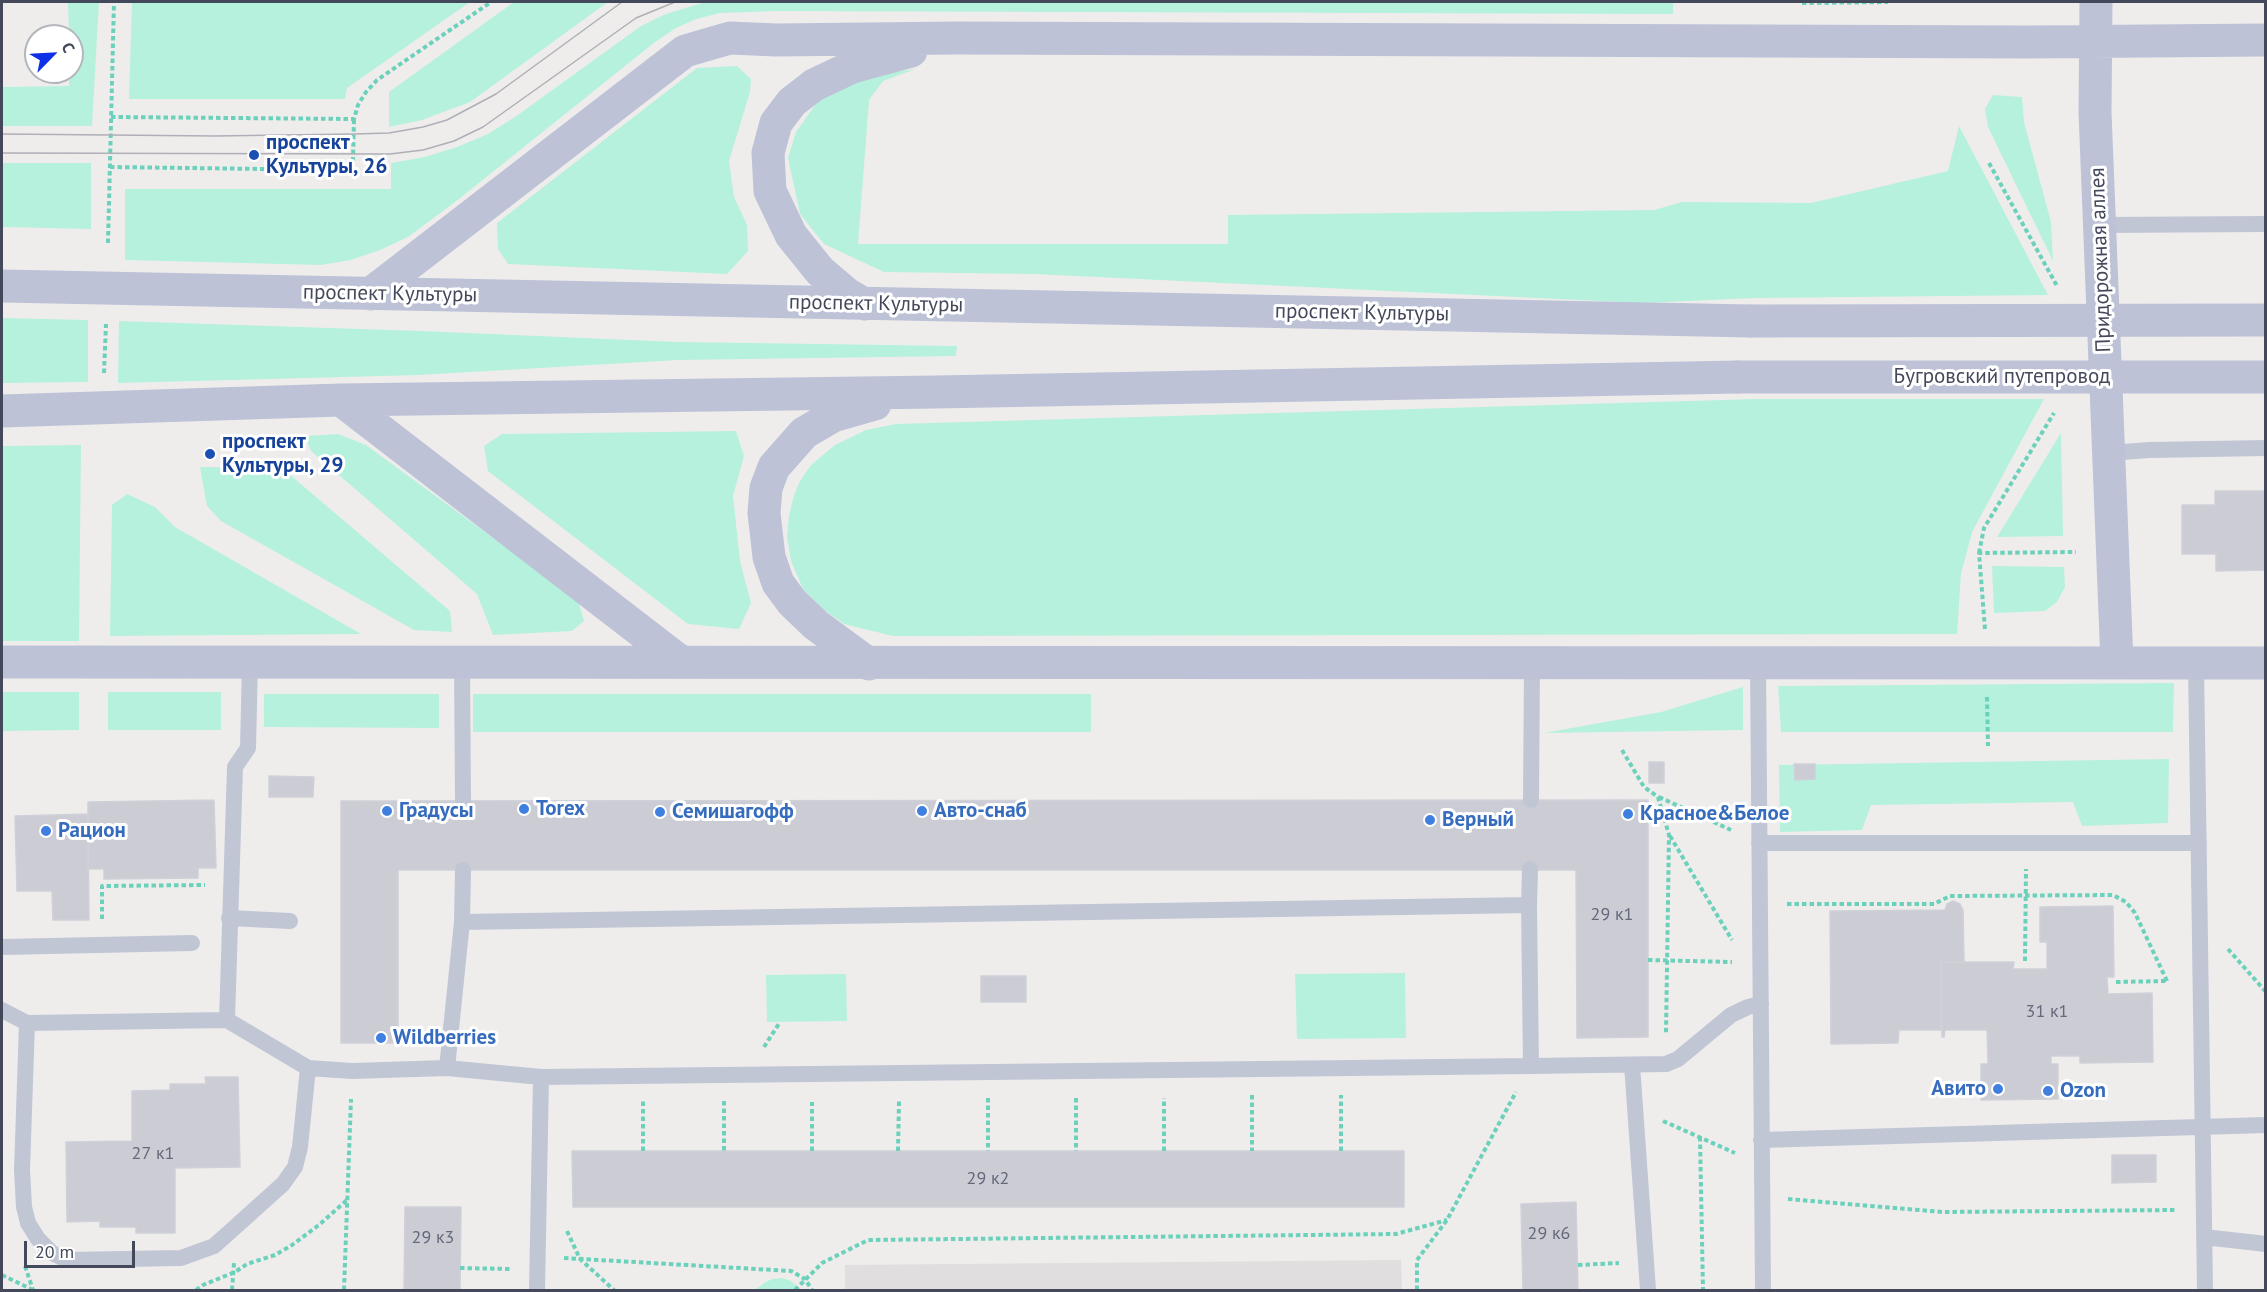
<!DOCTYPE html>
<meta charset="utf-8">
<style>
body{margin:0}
#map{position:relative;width:2267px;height:1292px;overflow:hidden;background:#efedec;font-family:"PT Sans",sans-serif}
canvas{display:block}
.frame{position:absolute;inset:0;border:3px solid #43495b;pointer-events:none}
.north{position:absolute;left:24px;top:24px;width:60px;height:60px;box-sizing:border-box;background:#fff;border:2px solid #b4b6bd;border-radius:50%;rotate:66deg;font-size:16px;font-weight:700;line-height:24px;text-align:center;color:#43495b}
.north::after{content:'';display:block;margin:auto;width:21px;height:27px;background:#0e30e7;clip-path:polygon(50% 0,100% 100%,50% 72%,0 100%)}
.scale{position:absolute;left:24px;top:1241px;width:111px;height:27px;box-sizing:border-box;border:3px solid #43495b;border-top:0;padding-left:8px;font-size:18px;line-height:21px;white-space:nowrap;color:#43495b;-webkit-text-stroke:4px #fff;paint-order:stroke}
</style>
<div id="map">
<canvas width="2267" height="1292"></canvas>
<div class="frame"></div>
<div class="north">С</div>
<div class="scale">20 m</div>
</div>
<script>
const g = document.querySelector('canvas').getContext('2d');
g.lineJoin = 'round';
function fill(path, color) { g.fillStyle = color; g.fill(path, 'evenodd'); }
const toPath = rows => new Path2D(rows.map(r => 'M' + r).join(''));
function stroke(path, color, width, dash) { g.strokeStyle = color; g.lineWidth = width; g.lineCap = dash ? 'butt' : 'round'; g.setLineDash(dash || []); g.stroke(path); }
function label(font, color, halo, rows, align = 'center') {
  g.font = font + ' "PT Sans",sans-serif'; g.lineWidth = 6; g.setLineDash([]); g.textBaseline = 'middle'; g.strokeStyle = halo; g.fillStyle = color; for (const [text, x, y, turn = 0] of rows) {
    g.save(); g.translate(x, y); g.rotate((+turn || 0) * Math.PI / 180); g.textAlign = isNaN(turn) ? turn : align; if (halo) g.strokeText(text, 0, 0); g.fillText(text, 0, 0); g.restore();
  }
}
fill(toPath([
 [1401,1260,1402,1290,845,1290,845,1265]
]), '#e0dede');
fill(toPath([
 [68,2,99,2,92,126,2,126,2,87,69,86,69,72,72,72,72,36,69,36],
 [132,2,470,2,347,88,345,99,129,99],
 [514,2,608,2,470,102,422,120,389,127,389,92],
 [705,2,1673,2,1673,14,777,11,720,13,696,19,676,28,655,42,459,199,408,237,380,250,351,260,321,265,125,260,125,189,391,189,391,163,425,157,457,147,488,134,515,117,641,26,666,14],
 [737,66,751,79,750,92,729,161,734,197,747,225,748,251,727,274,508,264,498,249,497,223,697,68],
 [915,69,883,81,869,100,858,244,1228,244,1228,215,1654,210,1682,202,1811,203,1948,171,1959,126,2048,295,1755,298,1642,303,1034,274,884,272,824,244,800,214,788,158,796,132,820,98,860,77],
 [1993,95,2022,97,2024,122,2051,222,2053,261,1988,127,1985,109],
 [2,163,91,163,91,229,2,227],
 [2,318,88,320,88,382,2,383],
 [119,321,420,331,678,342,957,346,956,356,678,360,419,375,118,383],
 [1757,399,2044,399,1972,532,1961,574,1957,634,893,636,844,624,824,610,803,589,791,561,787,537,789,516,794,495,800,481,811,465,835,445,866,430,896,424],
 [736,431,744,456,733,496,740,561,751,603,739,629,688,624,488,471,484,446,502,434],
 [2061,433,2063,536,1997,537],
 [338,434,366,445,578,600,584,621,572,631,493,635,477,594,311,451,305,436],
 [81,445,79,641,2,641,2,446],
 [200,467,282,468,450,611,452,632,414,630,221,521,207,506],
 [127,494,155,507,175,527,361,634,110,636,112,505],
 [1992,566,2064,567,2065,587,2057,602,2045,611,1994,613],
 [2174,683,2173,732,1781,732,1778,686],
 [1743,687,1743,730,1544,733,1661,712],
 [2,692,79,692,79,730,2,731],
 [108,692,221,692,221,730,108,730],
 [264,694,439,694,439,728,264,727],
 [473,694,1091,694,1091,732,473,732],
 [2169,759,2168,823,2082,826,2073,802,1871,805,1862,830,1780,832,1779,765],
 [1405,973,1406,1038,1297,1039,1295,974],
 [846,974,847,1021,767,1022,766,975],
 [782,1278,791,1281,802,1290,755,1290,764,1283,772,1279]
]), '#b6f1dd');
const building = toPath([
 [2215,491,2266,491,2266,570,2216,571,2216,554,2182,554,2182,505,2215,505,2215,491],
 [1649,762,1664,762,1664,783,1649,783,1649,762],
 [1794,764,1815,764,1815,779,1795,780,1794,764],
 [269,776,314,777,313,797,269,797,269,776],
 [214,800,216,868,198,868,198,878,104,879,104,869,88,869,88,802,214,800],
 [1648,800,1648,1037,1577,1038,1576,870,398,870,398,1043,341,1043,341,801,1648,800],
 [88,814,89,920,53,920,52,891,17,891,15,816,88,814],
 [1953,901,1960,904,1963,910,1964,962,1941,962,1941,1030,1899,1030,1898,1043,1831,1044,1830,911,1945,910,1947,904,1953,901],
 [2113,906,2114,977,2107,977,2108,994,2152,993,2153,1062,2080,1063,2080,1056,2051,1056,2051,1064,2058,1064,2058,1099,1981,1100,1981,1064,1988,1064,1987,1030,1945,1030,1944,1037,1942,1037,1941,962,2014,962,2013,969,2047,969,2047,942,2040,942,2040,907,2113,906],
 [981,976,1026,976,1026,1002,981,1002,981,976],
 [205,1077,238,1077,240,1167,175,1168,175,1233,136,1233,136,1227,100,1227,100,1221,67,1222,66,1142,132,1141,132,1091,170,1090,170,1084,206,1084,205,1077],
 [572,1151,1404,1151,1404,1207,573,1207,572,1151],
 [2112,1155,2156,1155,2156,1182,2112,1183,2112,1155],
 [1576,1202,1578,1290,1523,1290,1521,1204,1576,1202],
 [405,1207,461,1207,460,1290,404,1290,405,1207]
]);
fill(building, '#ccccd5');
stroke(building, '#d0d0d9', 1.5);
stroke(toPath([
 [1802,3,1888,2],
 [111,117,354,119,358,105,366,92,377,80,491,2],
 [1989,163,2057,286],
 [110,167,345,170,351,167,353,162,354,119],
 [108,243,114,2],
 [104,373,106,324],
 [1979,553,1984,528,2054,413],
 [1985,629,1979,553,2076,552],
 [1987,697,1988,746],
 [1622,750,1644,787,1658,797,1669,835,1666,1033],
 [1659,797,1731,830],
 [1670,836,1732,940],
 [1787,904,1934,904,1950,896,2113,895,2126,902,2135,913,2167,981],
 [102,919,102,886,205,885],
 [2228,949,2266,992],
 [1648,960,1732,962],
 [2025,961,2026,869],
 [2116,982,2167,981],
 [764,1047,780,1022],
 [1252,1095,1252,1151],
 [988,1098,988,1151],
 [1076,1098,1076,1151],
 [724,1101,724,1151],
 [1663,1121,1735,1153],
 [1700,1137,1703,1290],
 [643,1151,643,1101],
 [812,1151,812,1102],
 [898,1151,899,1101],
 [1164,1151,1164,1098],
 [1341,1151,1341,1095],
 [1788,1199,1942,1212,2176,1210],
 [567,1231,580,1259,614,1290],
 [564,1258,791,1271,805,1279,812,1290],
 [1578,1265,1619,1263],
 [25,1266,33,1290],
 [460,1268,510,1269],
 [2,1275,31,1289],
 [196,1290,203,1285,235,1272,247,1264,275,1255,292,1245,319,1225,347,1200],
 [232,1290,234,1263],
 [344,1290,351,1099],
 [795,1290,822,1263,868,1240,1396,1234,1447,1220],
 [1417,1290,1417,1260,1447,1220,1516,1092]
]), '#6cd1bb', 4, [4.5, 3]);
stroke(toPath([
 [2099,225,2266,224],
 [2110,453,2149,450,2266,448],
 [462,662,463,801],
 [1758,663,1763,1290],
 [2196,663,2205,1290],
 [1531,800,1532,663],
 [1759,843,2199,843],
 [1529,905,1530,869],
 [229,918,290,921],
 [462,922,1529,905,1531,1066,1666,1064,1678,1059,1731,1015,1748,1007,1761,1004],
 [2,947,192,943],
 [2,1010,27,1023,227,1020,308,1068,352,1071,447,1068,541,1077,537,1290],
 [227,1020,235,767,248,748,250,662],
 [27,1023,22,1170,24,1207,28,1223,38,1239,52,1253,67,1260,181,1258,214,1246,283,1184,295,1167,300,1147,308,1068],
 [1632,1065,1648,1290],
 [447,1068,462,922,463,870],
 [541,1077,1531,1066],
 [1761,1140,2266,1125],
 [2204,1237,2266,1244]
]), '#c1c6d5', 16);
stroke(toPath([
 [2096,2,2095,112,2117,663],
 [2,286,1751,321],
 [370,294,685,51,730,38,776,40,957,38,2029,42,2266,40],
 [864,304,847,294,820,271,791,235,770,191,768,153,776,123,792,102,814,85,852,67,911,51],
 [341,400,681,662],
 [2,411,341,400,936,392,1738,377],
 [2,662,2266,663],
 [869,664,816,625,792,602,778,583,769,557,764,513,766,488,774,467,804,433,833,416,875,404]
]), '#bdc2d7', 33);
stroke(toPath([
 [2,134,215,136,354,134,389,133,423,127,447,120,496,94,622,2],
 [2,153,390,154,423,150,454,141,483,127,636,18,675,2]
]), '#aeafb7', 1.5);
stroke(toPath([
 [1751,321,2266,320],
 [1738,377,2266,377]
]), '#bdc2d7', 33);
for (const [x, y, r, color] of [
 [254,155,6,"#1a4fb4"],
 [210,454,6,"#1a4fb4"],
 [524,809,6,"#3f7fe0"],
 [387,811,6,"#3f7fe0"],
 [922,811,6,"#3f7fe0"],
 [660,812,6,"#3f7fe0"],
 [1628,814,6,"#3f7fe0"],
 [1430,820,6,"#3f7fe0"],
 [46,831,6,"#3f7fe0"],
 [381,1038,6,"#3f7fe0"],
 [1998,1089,6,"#3f7fe0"],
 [2048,1091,6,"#3f7fe0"]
]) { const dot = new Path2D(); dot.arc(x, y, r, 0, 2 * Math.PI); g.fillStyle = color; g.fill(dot); stroke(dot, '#fff', 2); }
label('18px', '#656a7a', null, [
 ["29 к1",1612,915],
 ["31 к1",2047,1012],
 ["27 к1",153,1154],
 ["29 к2",988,1179],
 ["29 к6",1549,1234],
 ["29 к3",433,1238]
]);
label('bold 21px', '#164399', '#fff', [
 ["проспект",266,143],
 ["Культуры, 26",266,167],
 ["проспект",222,442],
 ["Культуры, 29",222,466]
], 'left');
label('21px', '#43495b', '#fff', [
 ["Придорожная аллея",2101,260,-92],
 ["проспект Культуры",390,294,1],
 ["проспект Культуры",876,304,1],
 ["проспект Культуры",1362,313,1],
 ["Бугровский путепровод",2002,377]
]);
label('bold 21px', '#366cbe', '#fff', [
 ["Torex",536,809],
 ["Градусы",399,811],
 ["Авто-снаб",934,811],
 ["Семишагофф",672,812],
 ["Красное&Белое",1640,814],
 ["Верный",1442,820],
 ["Рацион",58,831],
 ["Wildberries",393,1038],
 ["Авито",1986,1089,"right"],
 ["Ozon",2060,1091]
], 'left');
</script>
